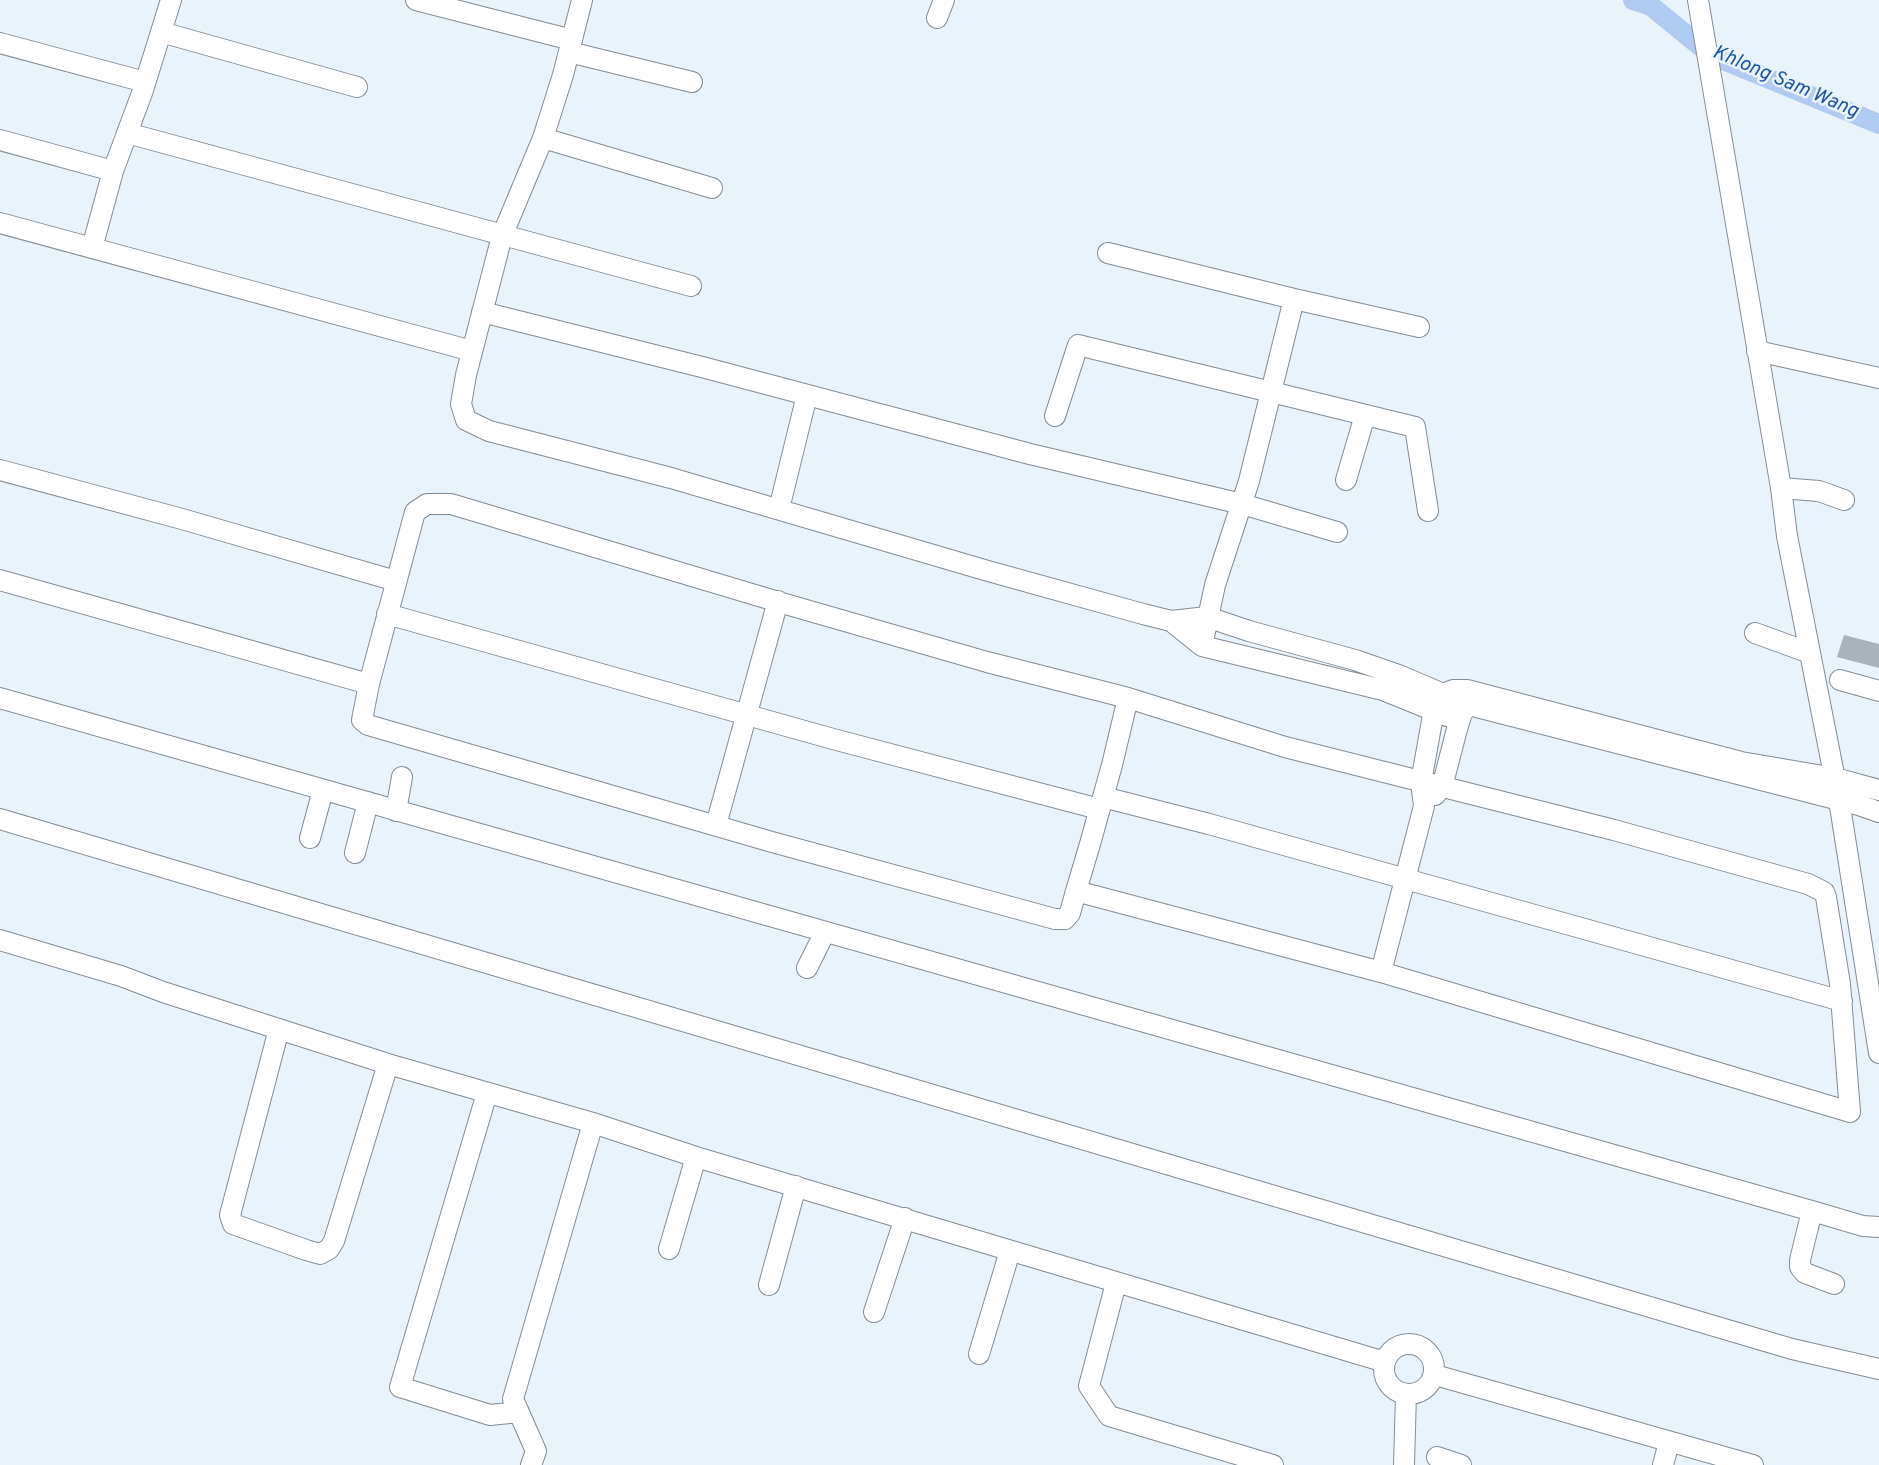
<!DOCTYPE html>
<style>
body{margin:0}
canvas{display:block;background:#e9f3fc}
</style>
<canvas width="1879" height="1465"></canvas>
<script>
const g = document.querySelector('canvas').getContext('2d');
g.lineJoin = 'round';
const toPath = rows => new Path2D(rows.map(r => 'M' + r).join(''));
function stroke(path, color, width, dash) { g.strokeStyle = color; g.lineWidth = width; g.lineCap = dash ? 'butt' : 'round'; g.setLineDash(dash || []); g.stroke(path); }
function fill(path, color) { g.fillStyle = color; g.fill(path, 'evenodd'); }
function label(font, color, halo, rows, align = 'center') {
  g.font = font + ' Overpass,sans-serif'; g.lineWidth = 5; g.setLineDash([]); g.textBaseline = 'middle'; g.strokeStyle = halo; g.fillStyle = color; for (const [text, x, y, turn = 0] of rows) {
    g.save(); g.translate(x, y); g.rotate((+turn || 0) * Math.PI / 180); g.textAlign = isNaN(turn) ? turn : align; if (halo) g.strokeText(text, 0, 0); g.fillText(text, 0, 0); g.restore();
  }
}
stroke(toPath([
 [1633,0,1651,6,1711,55,1879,124]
]), '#afcbf2', 20);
fill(toPath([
 [1844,635,1879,644,1879,668,1837,657]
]), '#aab3bc');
const minor = toPath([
 [416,0,572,40],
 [582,0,563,75,543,138,502,236,466,375,461,404,466,420,489,431,671,478,988,571,1143,614,1171,621,1207,617,1249,631,1355,660,1401,676,1469,705],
 [1698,0,1781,488,1787,536,1839,800,1879,1053],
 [937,18,944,0],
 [161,32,357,87],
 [0,43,145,82],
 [569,52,692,82],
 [127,133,691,286],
 [543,138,712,188],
 [0,140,113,171],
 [0,223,472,351],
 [92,248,113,171,142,93,171,0],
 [1108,253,1294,299,1419,327],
 [482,312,702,367,1030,454,1242,504,1337,532],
 [1757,351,1879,378],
 [1055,416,1078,345,1415,427,1428,511],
 [0,470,182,519,396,581],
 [1346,480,1365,415],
 [1781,488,1819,491,1844,500],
 [779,509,807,395],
 [0,580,369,684],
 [387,614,833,739,1099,809],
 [1171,621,1202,646,1383,690,1447,716],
 [1755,633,1810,653],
 [1202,646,1215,585,1249,481,1294,299],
 [1840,680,1879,691],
 [0,698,1812,1211,1863,1226,1879,1227],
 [1435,795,1442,787,1457,729,1462,713,1469,705,1859,805,1879,812],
 [1103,797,1209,824,1842,1001],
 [396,811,402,777],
 [0,819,1792,1349,1879,1369],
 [716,825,778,601],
 [310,838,323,790],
 [355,853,368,802],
 [1076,891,1381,972,1850,1112,1840,984,1826,897,1824,892,1808,884,1614,830,1285,747,1128,698,987,662,782,603,451,504,427,504,415,512,369,684,362,720,368,725,772,842,1055,919,1065,919,1070,913,1076,891,1090,844,1112,765,1128,698],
 [0,940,121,976,163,992,388,1064,593,1123,696,1157,1385,1362],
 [807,968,825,932],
 [1381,972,1424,806,1421,782,1434,710,1443,694,1453,690,1467,690,1741,762,1835,778,1879,790],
 [279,1029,230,1215,233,1224,306,1250,320,1254,329,1249,334,1241,388,1064],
 [487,1093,400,1387,490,1415,519,1412],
 [1812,1211,1800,1260,1800,1267,1805,1273,1834,1284],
 [669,1249,696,1157],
 [1116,1283,1089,1386,1109,1416,1273,1465],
 [769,1285,796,1186],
 [874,1312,905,1218],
 '1384 1369a25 25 0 1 1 50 0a25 25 0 1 1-50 0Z',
 [979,1354,1010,1251],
 [1435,1375,1753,1465],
 [1437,1457,1461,1465],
 [531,1465,536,1451,513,1399,593,1123],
 [1404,1465,1406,1394],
 [1663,1465,1669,1442]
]);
stroke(minor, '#838b94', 22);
stroke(minor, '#fff', 20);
label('italic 20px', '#1b55a0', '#e9f3fc', [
 ["Khlong Sam Wang",1785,83,23]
]);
</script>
